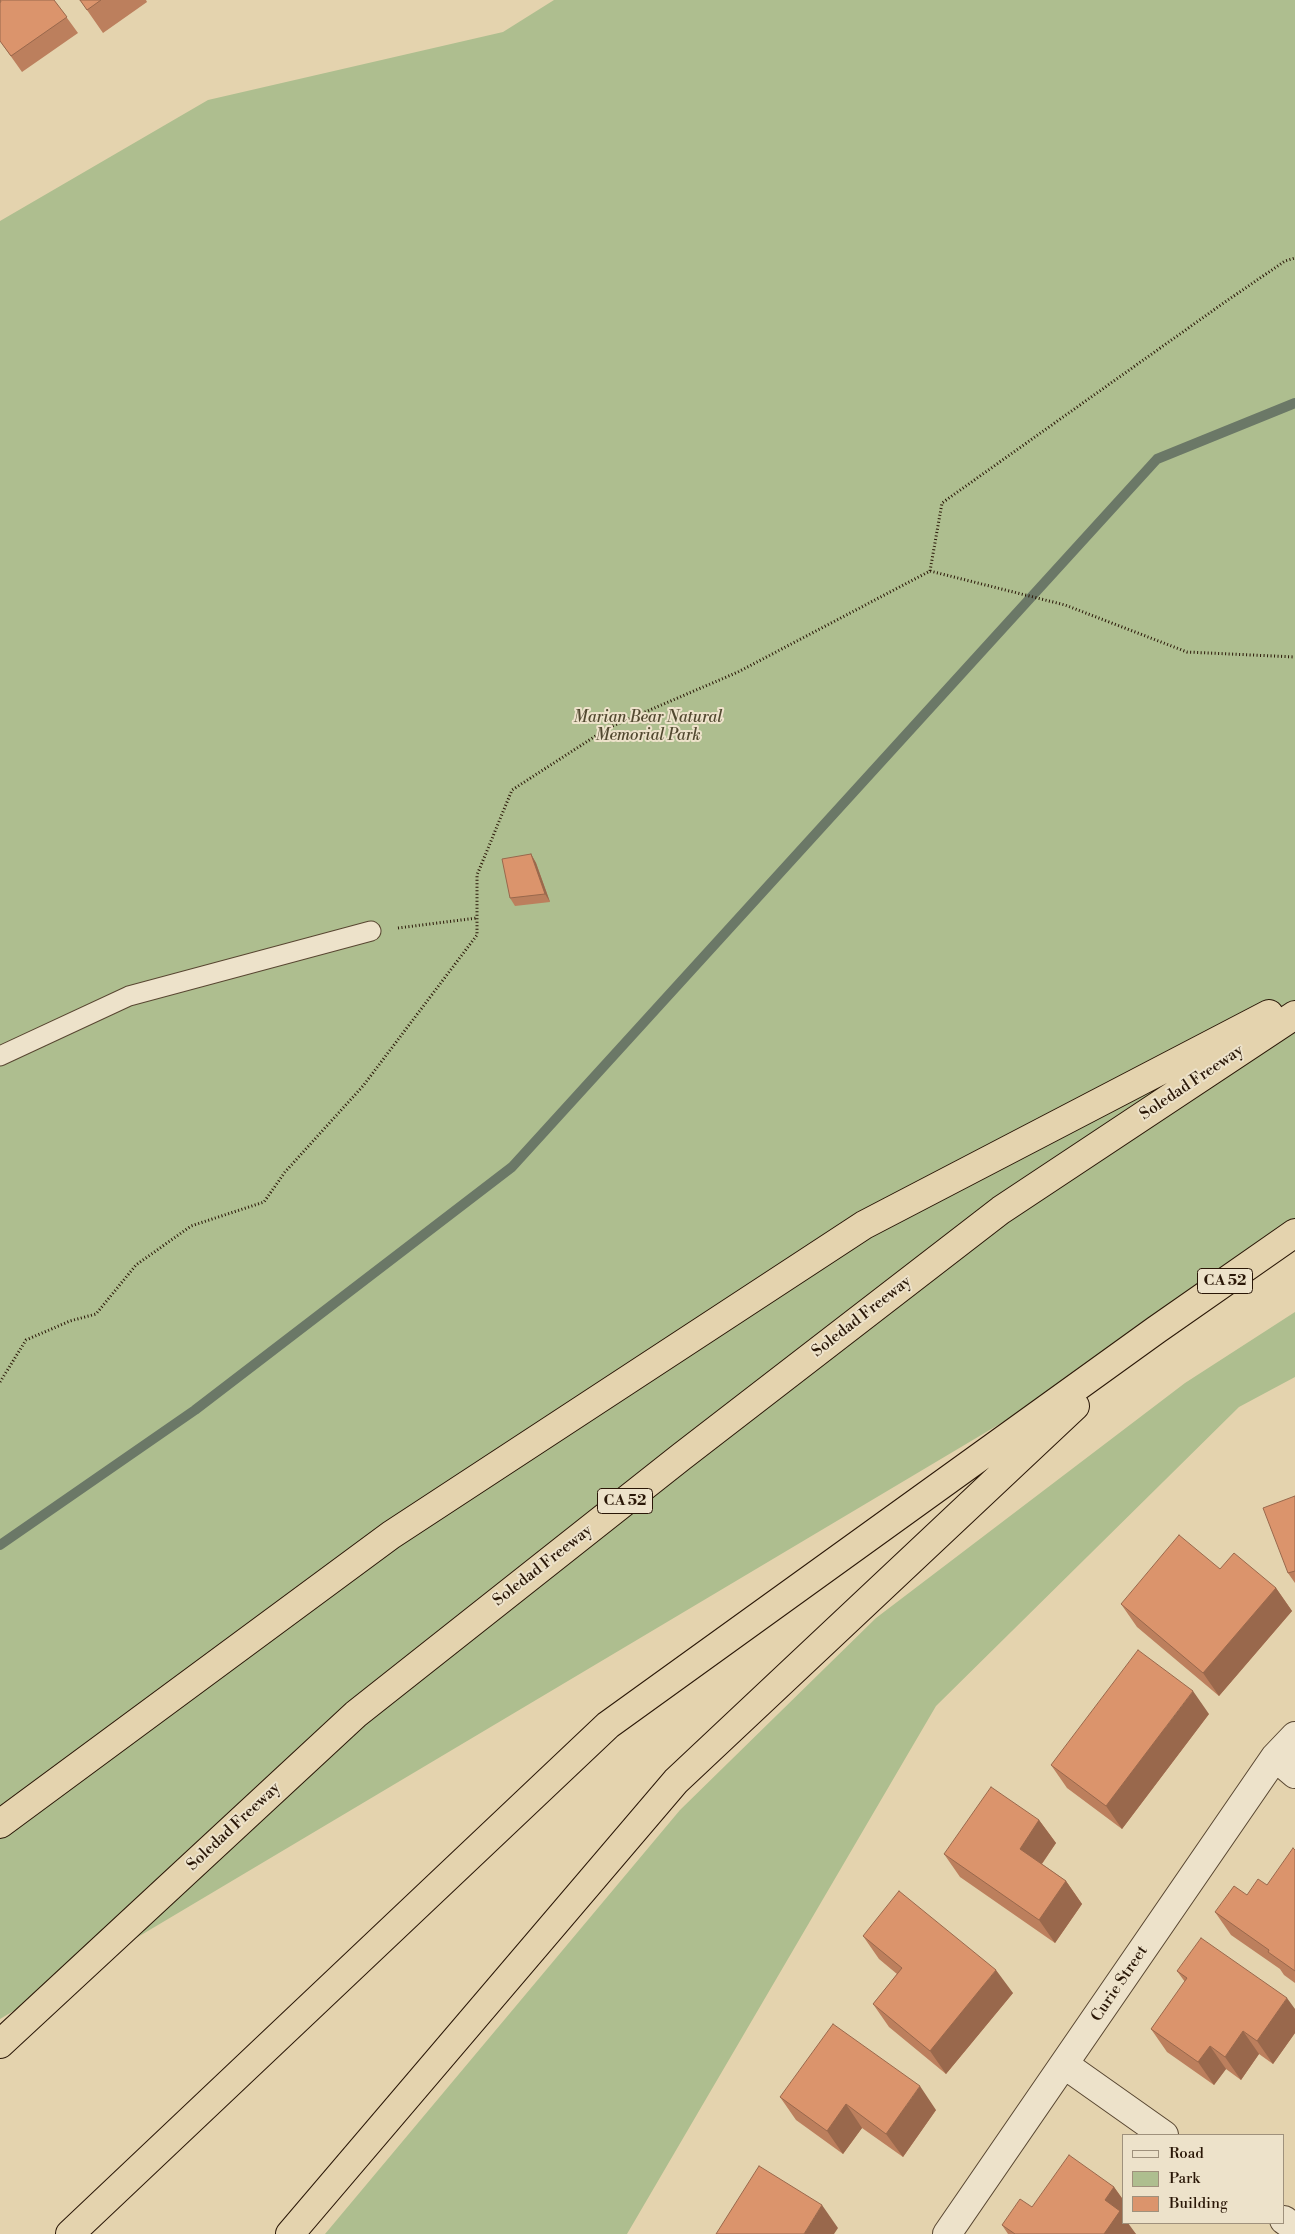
<!DOCTYPE html>
<style>
body{margin:0}
#map{position:relative;width:1295px;height:2234px;overflow:hidden;background:#e4d3ae;font-family:"Libre Bodoni",serif}
canvas{display:block}
.legend{position:absolute;left:1122px;top:2134px;width:162px;height:90px;box-sizing:border-box;background:#ede2ca;border:1px solid #9f917c;margin:0;padding:6px 9px;list-style:none;font-size:15px;color:#2a1707}
.legend li{display:flex;align-items:center;gap:10px;height:25px}
.legend b{width:25px;border:1px solid #9f917c}
</style>
<div id="map">
<canvas width="1295" height="2234"></canvas>
<ul class="legend">
<li><b style="height:6px;background:#ede2ca"></b>Road</li>
<li><b style="height:14px;background:#aebe8f"></b>Park</li>
<li><b style="height:14px;background:#db946c"></b>Building</li>
</ul>
</div>
<script>
const g = document.querySelector('canvas').getContext('2d');
g.lineJoin = 'round';
function fill(path, color) { g.fillStyle = color; g.fill(path, 'evenodd'); }
const toPath = rows => new Path2D(rows.map(r => 'M' + r).join(''));
function stroke(path, color, width, dash) { g.strokeStyle = color; g.lineWidth = width; g.lineCap = dash ? 'butt' : 'round'; g.setLineDash(dash || []); g.stroke(path); }
function label(font, color, halo, rows, align = 'center') {
  g.font = font + ' "Libre Bodoni",serif'; g.lineWidth = 4; g.setLineDash([]); g.textBaseline = 'middle'; g.strokeStyle = halo; g.fillStyle = color; for (const [text, x, y, turn = 0] of rows) {
    g.save(); g.translate(x, y); g.rotate((+turn || 0) * Math.PI / 180); g.textAlign = isNaN(turn) ? turn : align; if (halo) g.strokeText(text, 0, 0); g.fillText(text, 0, 0); g.restore();
  }
}
fill(toPath([
 [554,0,1295,0,1295,1234,1156,1331,0,2019,0,221,208,100,503,32],
 [1295,1312,1295,1377,1239,1407,936,1706,627,2234,325,2234,680,1810,876,1618,1185,1383]
]), '#aebe8f');
stroke(toPath([
 [0,1545,195,1410,512,1167,1157,459,1295,403]
]), '#6b7867', 10);
const lane = toPath([
 [0,1056,129,996,371,931]
]);
const street = toPath([
 [1275,1757,1295,1774],
 [1065,2065,1164,2135],
 [1284,2220,1295,2228],
 [947,2234,1275,1757,1295,1736]
]);
const highway = toPath([
 [0,1824,391,1535,864,1225,1269,1014],
 [0,2044,356,1714,681,1457,1001,1210,1295,1015],
 [70,2234,608,1725,1156,1330,1295,1233],
 [290,2234,676,1781,1075,1406]
]);
stroke(lane, '#584631', 21);
stroke(street, '#584631', 30);
stroke(highway, '#2a1707', 30);
stroke(toPath([
 [930,571,942,503,1225,302,1285,261,1295,258],
 [398,928,477,918],
 [0,1382,26,1340,70,1321,96,1314,136,1265,191,1226,264,1202,285,1172,363,1086,477,935,477,875,512,790,608,728,738,672,930,571,1065,605,1187,652,1295,657]
]), '#2a1707', 3, [1, 2.5]);
stroke(lane, '#ede2ca', 19);
stroke(street, '#ede2ca', 28);
stroke(highway, '#e4d3ae', 28);
fill(toPath([
 [54,0,78,33,22,72,0,41],
 [80,0,146,0,147,2,103,33],
 [531,854,536,863,550,902,515,906,510,898],
 [1295,1496,1295,1583,1288,1573],
 [1220,1569,1276,1588,1292,1611,1219,1696,1137,1627,1121,1604],
 [1209,1714,1122,1829,1067,1788,1051,1765],
 [1039,1820,1056,1843,1042,1864,1066,1881,1082,1904,1055,1943,960,1877,944,1854],
 [1295,1850,1295,1983,1284,1975,1280,1969,1231,1935,1215,1912,1247,1895,1267,1885],
 [863,1936,1013,1993,946,2074,889,2027,873,2004,897,1974,879,1959],
 [1177,1971,1295,2009,1295,2033,1273,2064,1259,2054,1241,2080,1226,2069,1214,2085,1167,2052,1151,2029,1185,1982],
 [780,2097,936,2110,903,2157,862,2128,843,2154,796,2120],
 [1114,2187,1124,2201,1124,2223,1136,2234,1008,2234,1002,2225,1032,2207]
]), '#bc7f5d');
fill(toPath([
 [531,854,536,863,550,902,545,894],
 [1276,1588,1292,1611,1219,1696,1203,1673],
 [1193,1691,1209,1714,1122,1829,1106,1806],
 [1039,1820,1056,1843,1036,1872,1020,1849],
 [1066,1881,1082,1904,1055,1943,1039,1920],
 [996,1970,1013,1993,946,2074,930,2051],
 [1287,1998,1295,2009,1295,2033,1273,2064,1257,2041],
 [1243,2031,1259,2054,1241,2080,1225,2057],
 [1210,2046,1226,2069,1214,2085,1198,2062],
 [920,2086,936,2110,903,2157,886,2134],
 [846,2104,862,2128,843,2154,827,2131],
 [1114,2187,1124,2201,1124,2223,1128,2223,1136,2234,1104,2234,1105,2200],
 [822,2205,838,2228,834,2234,804,2234]
]), '#99684c');
const building = toPath([
 [0,0,54,0,67,17,11,56,0,41,0,2,1,2,0,0],
 [80,0,101,0,87,10,80,0],
 [531,854,545,894,510,898,502,859,531,854],
 [1295,1496,1295,1571,1288,1573,1263,1508,1295,1496],
 [1179,1535,1220,1569,1234,1553,1276,1588,1203,1673,1121,1604,1179,1535],
 [1138,1650,1193,1691,1106,1806,1051,1765,1138,1650],
 [991,1787,1039,1820,1020,1849,1066,1881,1039,1920,944,1854,991,1787],
 [1293,1848,1295,1850,1295,1971,1268,1952,1269,1950,1215,1912,1234,1886,1247,1895,1258,1879,1267,1885,1293,1848],
 [899,1891,996,1970,930,2051,873,2004,902,1968,863,1936,899,1891],
 [1201,1938,1287,1998,1257,2041,1243,2031,1225,2057,1210,2046,1198,2062,1151,2029,1187,1978,1177,1971,1201,1938],
 [833,2024,920,2086,886,2134,846,2104,827,2131,780,2097,833,2024],
 [1069,2155,1114,2187,1105,2200,1120,2211,1104,2234,1015,2234,1002,2225,1020,2199,1032,2207,1069,2155],
 [759,2166,822,2205,804,2234,716,2234,759,2166]
]);
fill(building, '#db946c');
stroke(building, '#99684c', 1);
for (const [x, y, w] of [
 [1225,1281,55],
 [625,1501,55]
]) { const box = new Path2D(); box.roundRect(x - w / 2, y - 12.5, w, 25, 4); g.fillStyle = '#ede2ca'; g.fill(box); stroke(box, '#2a1707', 1); }
label('bold 15px', '#2a1707', null, [
 ["CA 52",1225,1281],
 ["CA 52",625,1501]
]);
label('italic 16px', '#524930', '#ede2ca', [
 ["Marian Bear Natural",648,718],
 ["Memorial Park",648,736]
]);
label('16px', '#2a1707', '#ede2ca', [
 ["Soledad Freeway",1192,1083,-34],
 ["Soledad Freeway",862,1317,-38],
 ["Soledad Freeway",543,1566,-38],
 ["Soledad Freeway",234,1827,-43],
 ["Curie Street",1120,1984,-56]
]);
</script>
